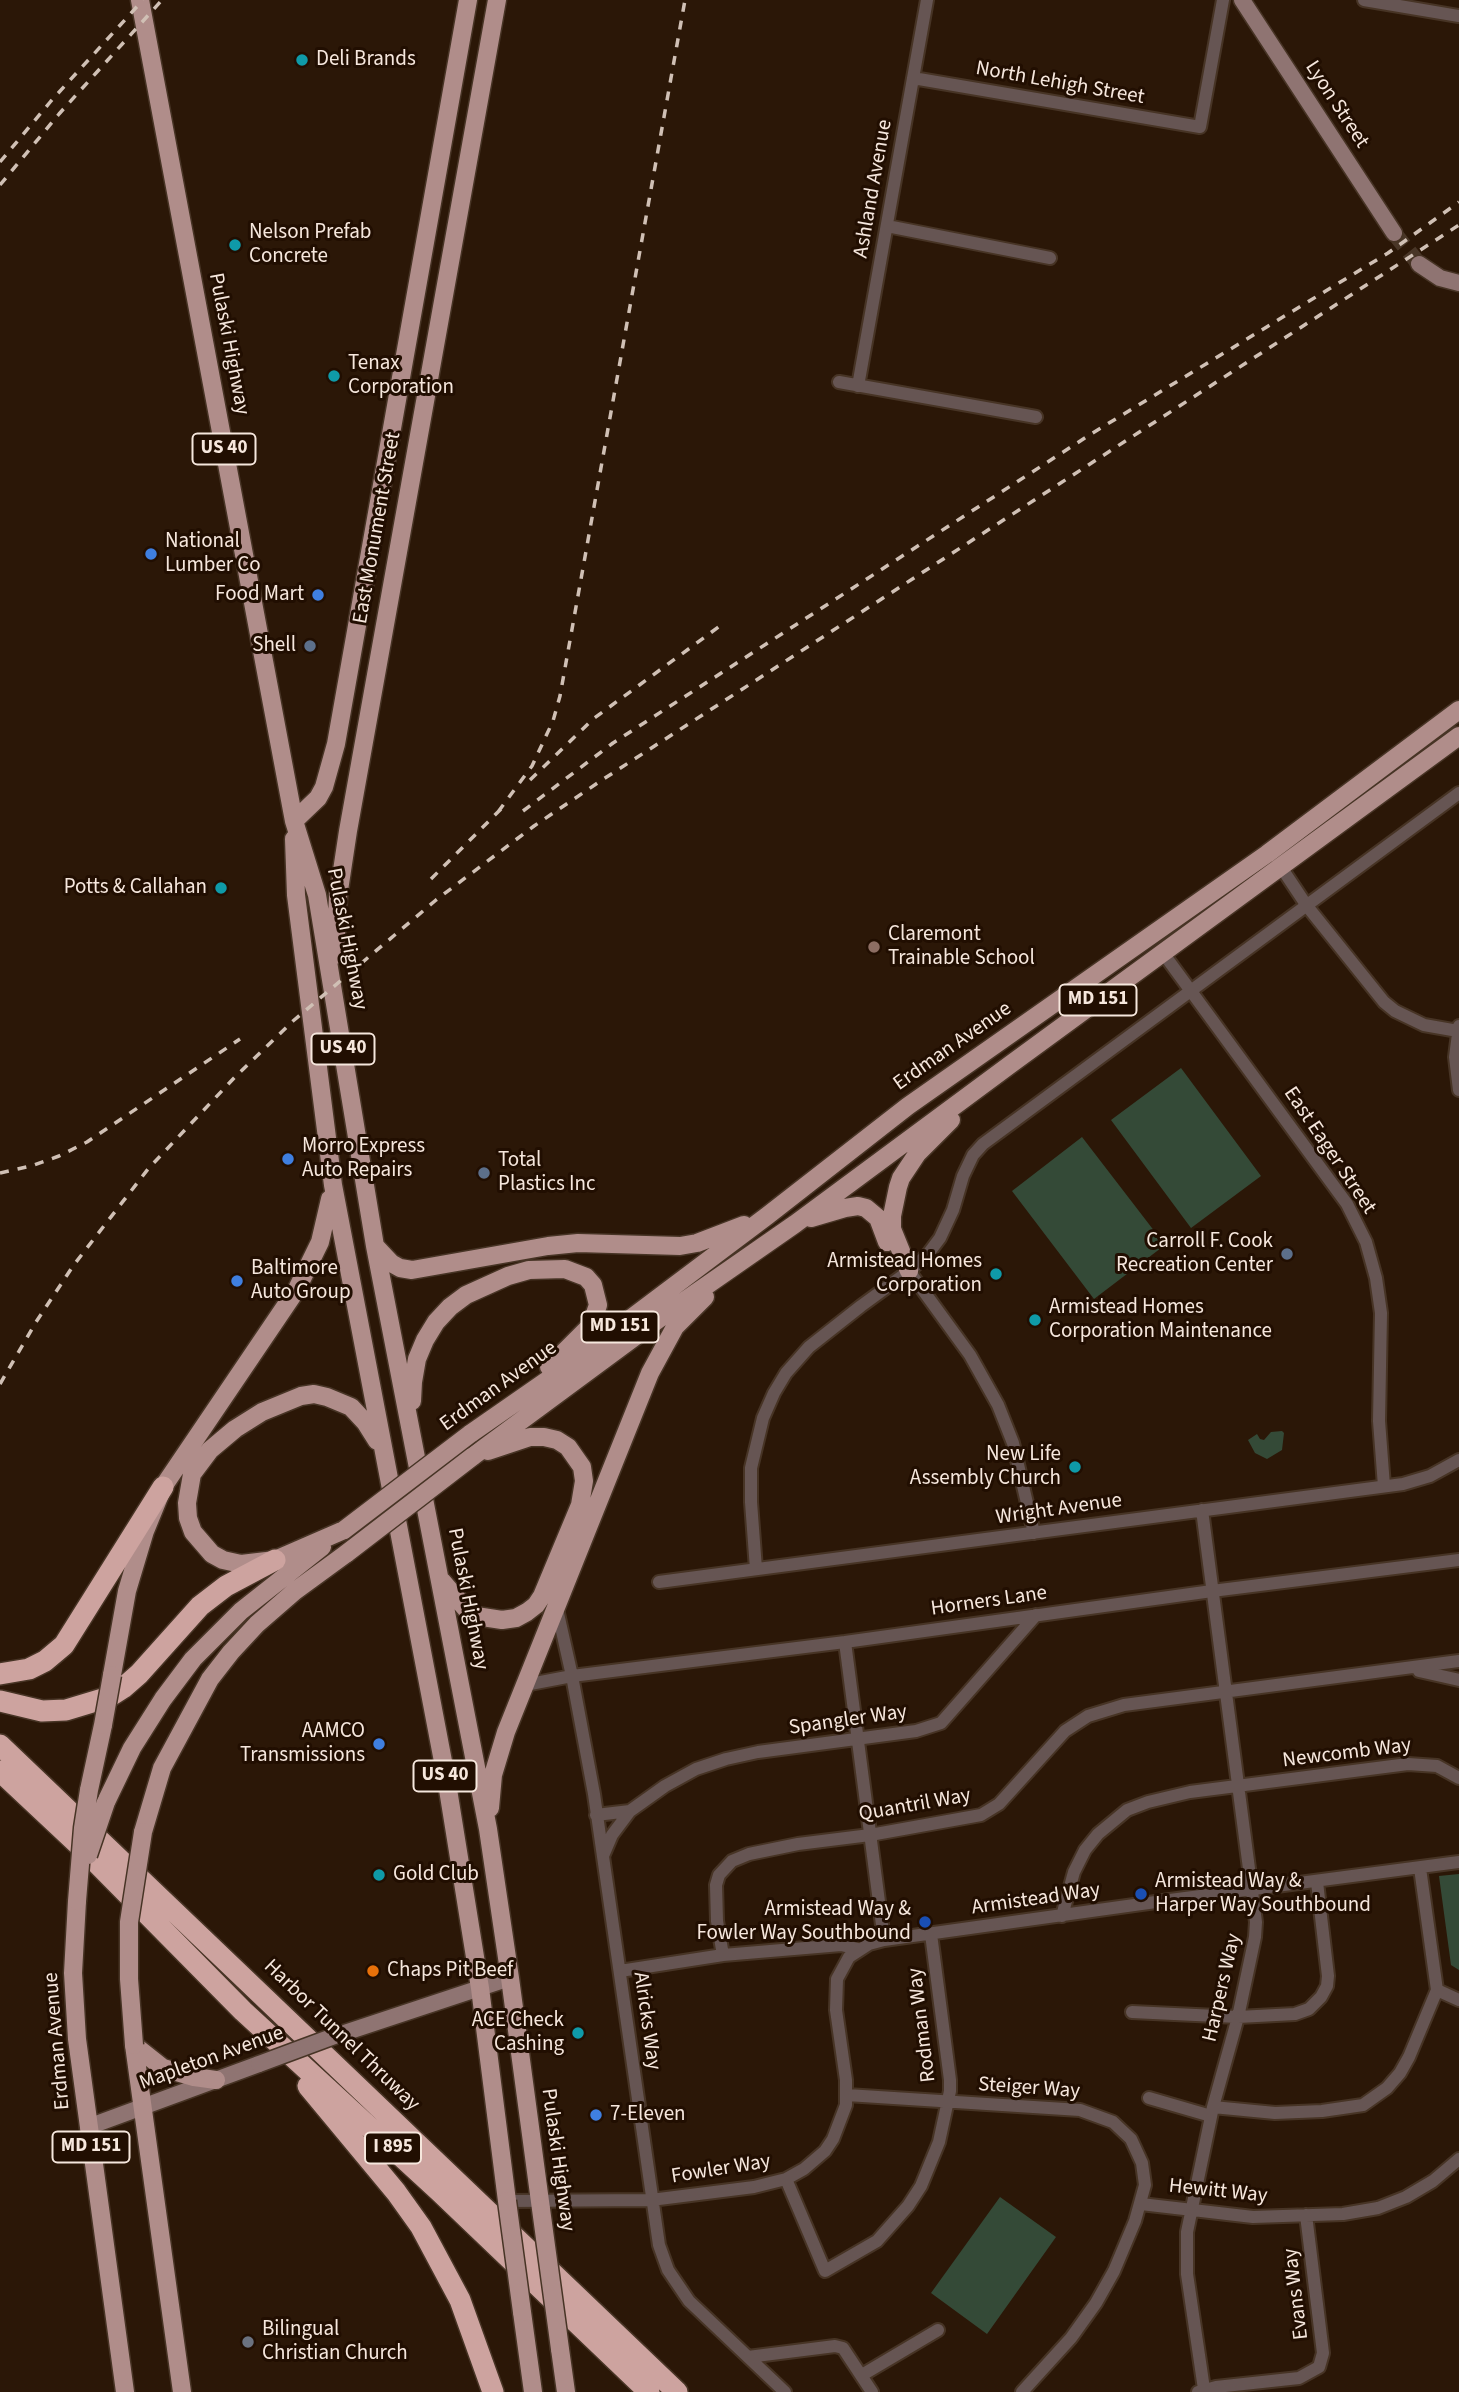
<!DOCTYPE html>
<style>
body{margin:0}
canvas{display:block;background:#2b1707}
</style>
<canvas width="1459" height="2392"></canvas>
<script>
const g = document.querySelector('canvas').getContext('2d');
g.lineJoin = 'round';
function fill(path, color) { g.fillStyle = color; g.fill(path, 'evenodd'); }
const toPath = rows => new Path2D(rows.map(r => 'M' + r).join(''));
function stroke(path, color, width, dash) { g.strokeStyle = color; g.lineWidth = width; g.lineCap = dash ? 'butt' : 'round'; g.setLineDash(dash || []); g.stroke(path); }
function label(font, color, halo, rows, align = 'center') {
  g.font = font + ' "Source Sans 3",sans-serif'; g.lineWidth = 6; g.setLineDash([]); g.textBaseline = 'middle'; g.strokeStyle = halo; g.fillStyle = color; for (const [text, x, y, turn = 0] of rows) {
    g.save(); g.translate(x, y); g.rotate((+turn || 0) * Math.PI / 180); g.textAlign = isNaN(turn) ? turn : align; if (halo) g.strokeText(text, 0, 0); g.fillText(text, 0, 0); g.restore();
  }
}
fill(toPath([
 [1181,1068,1261,1176,1191,1228,1111,1120],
 [1082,1137,1165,1245,1094,1299,1012,1191],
 [1282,1431,1284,1433,1282,1450,1267,1459,1255,1453,1248,1440,1257,1434,1260,1439,1264,1440,1271,1432],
 [1459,1874,1459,1970,1451,1965,1439,1876],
 [1000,2197,1056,2237,987,2334,931,2293]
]), '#344a37');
stroke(toPath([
 [1394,233,1419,264]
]), '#493627', 16, [16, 8]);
const street = toPath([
 [1364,0,1459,16],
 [913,78,1200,127,1223,0],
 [887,226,1050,258],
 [839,382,1036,417],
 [858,386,927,0],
 [1281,867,1307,906,1384,1002,1395,1011,1424,1025,1458,1031],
 [1163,953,1347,1204,1366,1242,1376,1278,1381,1313,1379,1421,1384,1486],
 [1459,1026,1455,1057,1459,1090],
 [909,1271,970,1355,998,1405,1013,1443,1034,1533],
 [1202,1510,1256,1922,1255,1937,1238,2017,1213,2107,1187,2232,1187,2274,1204,2389],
 [756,1569,751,1502,751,1468,763,1418,774,1393,786,1373,809,1347,861,1306,909,1271,928,1254,940,1238,953,1210,963,1176,973,1155,983,1144,1459,793],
 [659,1582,1403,1484,1430,1476,1459,1460],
 [557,1609,572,1676,594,1794,659,2245,668,2270,689,2301,785,2392],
 [845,1642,884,1940],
 [1419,1671,1459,1680],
 [525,1685,572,1676,845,1642,1212,1591,1459,1560],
 [596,1815,630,1811],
 [603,1856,612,1835,630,1811,665,1786,696,1769,726,1759,758,1752,916,1731,941,1723,1036,1615],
 [1062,1916,1074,1872,1085,1850,1098,1834,1127,1810,1148,1802,1190,1792,1408,1764,1437,1766,1459,1778],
 [723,1955,717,1921,716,1885,719,1875,732,1861,749,1854,798,1844,870,1835,981,1815,999,1804,1065,1731,1088,1716,1124,1705,1459,1661],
 [620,1971,723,1955,841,1945,858,1949],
 [1437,1990,1459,2000],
 [1132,2012,1238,2017,1295,2014,1309,2009,1321,1997,1327,1986,1328,1976,1317,1882],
 [847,2095,1080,2110,1113,2122,1131,2139,1142,2163,1145,2185,1135,2221,1114,2271,1096,2303,1071,2338,1022,2392],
 [1149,2098,1211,2116],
 [1213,2107,1275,2113,1322,2111,1363,2105,1387,2088,1400,2073,1409,2057,1437,1990,1420,1868],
 [786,2179,825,2271,877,2241,908,2206,921,2186,939,2142,950,2091,950,2080,931,1934],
 [507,2201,651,2200,754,2187,786,2179,804,2169,825,2151,833,2139,846,2105,846,2080,836,2010,837,1979,849,1957,869,1944,884,1940,1170,1900,1459,1862],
 [1141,2204,1253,2217,1343,2214,1378,2208,1406,2197,1433,2181,1459,2159],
 [748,2357,835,2346,843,2348,872,2392],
 [862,2375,938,2330],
 [1198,2392,1216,2387,1299,2378,1319,2367,1323,2353,1306,2215]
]);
const secondary = toPath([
 [1242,0,1394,233],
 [1419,264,1440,278,1459,283],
 [329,2038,510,1978],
 [88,2127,259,2064]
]);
const primary = toPath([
 [140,0,294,821,317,895,375,1246,488,1829,510,1978,541,2209],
 [294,821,318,798,324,787,336,744,468,0],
 [294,839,296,895,333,1185,446,1777,480,1988,507,2201],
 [335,955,338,897,348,831,497,0],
 [811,1218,845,1208,858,1206,866,1208,878,1218,887,1242],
 [375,1246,391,1263,400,1268,412,1270,548,1246,578,1243,680,1246,697,1243,744,1225],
 [909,1271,892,1229,892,1216,898,1187,901,1178,917,1154,951,1120],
 [412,1401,413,1382,417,1359,425,1340,436,1322,450,1307,466,1295,508,1276,529,1270,565,1269,586,1277,593,1285,598,1305,591,1325,549,1367],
 [470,1434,565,1368,767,1216,908,1106,1267,854,1459,710],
 [472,1457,667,1313,795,1224,1011,1064,1459,736],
 [344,1530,275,1560,241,1564,223,1560,212,1554,193,1532,188,1518,187,1503,192,1474,210,1450,235,1429,262,1412,301,1396,314,1394,327,1397,351,1407,365,1422,377,1441],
 [442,1581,466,1609,476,1616,502,1620,516,1618,527,1612,536,1605,542,1596,580,1505,584,1481,582,1467,568,1447,557,1440,544,1437,530,1437,488,1451],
 [112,1675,127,1591,145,1531,163,1487,297,1289,320,1242,330,1199],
 [89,1790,103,1725],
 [106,1802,132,1748,163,1699,193,1659,241,1611,322,1547],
 [490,1808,493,1775,506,1732,650,1373,675,1327,705,1297],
 [143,1832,162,1768,210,1679,231,1652,257,1624,295,1591,347,1553],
 [77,1901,73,1973,77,2039,125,2392],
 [134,2045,182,2392],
 [134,2045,163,2068,194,2077,216,2080],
 [522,2312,533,2392],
 [560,2349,566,2392]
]);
const highway = toPath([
 [0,1674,29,1669,45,1661,64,1645,163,1487],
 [0,1701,42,1711,66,1710,109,1697,123,1688,139,1674,200,1606,226,1586,275,1560],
 [0,1745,677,2392],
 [0,1771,81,1847,243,2011,440,2192,649,2392],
 [308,2086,396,2192,421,2227,460,2300,493,2392]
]);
stroke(street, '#473425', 16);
stroke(secondary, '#473425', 19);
stroke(primary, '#473425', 21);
stroke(highway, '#473425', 24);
stroke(street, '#665553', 12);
stroke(secondary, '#8f7472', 16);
stroke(primary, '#b08d8a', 18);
stroke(highway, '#cda39f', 21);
stroke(toPath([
 [0,162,51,101,143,0],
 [0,185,59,114,162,0],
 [530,780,593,719,724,623],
 [523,811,613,743,1091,434,1388,253,1459,202],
 [498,812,532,766,553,721,560,696,685,0],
 [431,879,505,805],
 [0,1173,31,1166,59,1156,87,1142,240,1039],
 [0,1384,36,1322,73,1266,148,1169,235,1077,293,1021,436,900,534,826,602,780,1459,225]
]), '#d0c0b5', 3.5, [9, 9]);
const secondaryBridge = toPath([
 [259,2064,329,2038]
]);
const primaryBridge = toPath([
 [344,1530,470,1434],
 [347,1553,472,1457],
 [103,1725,112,1675],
 [88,1855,106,1802],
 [77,1901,83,1828,89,1790],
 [134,2045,129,1979,129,1922,143,1832],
 [507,2201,522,2312],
 [541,2209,560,2349]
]);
stroke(secondaryBridge, '#473425', 19, []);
stroke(primaryBridge, '#473425', 21, []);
stroke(secondaryBridge, '#8f7472', 16);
stroke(primaryBridge, '#b08d8a', 18);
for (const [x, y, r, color] of [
 [302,60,7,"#0f9aa8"],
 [235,245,7,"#0f9aa8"],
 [334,376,7,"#0f9aa8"],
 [151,554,7,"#3f7fe0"],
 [318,595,7,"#3f7fe0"],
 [310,646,7,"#5c6f8a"],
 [221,888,7,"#0f9aa8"],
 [874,947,7,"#8d6e63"],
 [288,1159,7,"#3f7fe0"],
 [484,1173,7,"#5c6f8a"],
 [1287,1254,7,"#5c6f8a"],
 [996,1274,7,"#0f9aa8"],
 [237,1281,7,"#3f7fe0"],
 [1035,1320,7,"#0f9aa8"],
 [1075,1467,7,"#0f9aa8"],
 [379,1744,7,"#3f7fe0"],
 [379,1875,7,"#0f9aa8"],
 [1141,1894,7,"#1a4fb4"],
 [925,1922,7,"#1a4fb4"],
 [373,1971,7,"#e8710a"],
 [578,2033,7,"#0f9aa8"],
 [596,2115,7,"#3f7fe0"],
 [248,2342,7,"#6b7280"]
]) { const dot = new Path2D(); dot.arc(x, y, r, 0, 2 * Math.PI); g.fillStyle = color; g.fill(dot); stroke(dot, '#210e01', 2.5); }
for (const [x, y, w] of [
 [224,449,63],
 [1098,1000,77],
 [343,1049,63],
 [620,1327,77],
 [445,1776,63],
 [91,2147,77],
 [393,2148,56]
]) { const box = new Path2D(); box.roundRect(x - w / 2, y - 15.5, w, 31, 5); g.fillStyle = '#210e01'; g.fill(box); stroke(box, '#f6e7dd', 2); }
label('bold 19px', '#f6e7dd', null, [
 ["US 40",224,449],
 ["MD 151",1098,1000],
 ["US 40",343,1049],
 ["MD 151",620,1327],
 ["US 40",445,1776],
 ["MD 151",91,2147],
 ["I 895",393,2148]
]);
label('21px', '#f6e7dd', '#210e01', [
 ["Deli Brands",316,60],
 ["Nelson Prefab",249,233],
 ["Concrete",249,257],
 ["Tenax",348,364],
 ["Corporation",348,388],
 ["National",165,542],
 ["Lumber Co",165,566],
 ["Food Mart",304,595,"right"],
 ["Shell",296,646,"right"],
 ["Potts & Callahan",207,888,"right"],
 ["Claremont",888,935],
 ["Trainable School",888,959],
 ["Morro Express",302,1147],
 ["Auto Repairs",302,1171],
 ["Total",498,1161],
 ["Plastics Inc",498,1185],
 ["Carroll F. Cook",1273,1242,"right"],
 ["Recreation Center",1273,1266,"right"],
 ["Armistead Homes",982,1262,"right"],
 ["Corporation",982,1286,"right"],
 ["Baltimore",251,1269],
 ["Auto Group",251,1293],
 ["Armistead Homes",1049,1308],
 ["Corporation Maintenance",1049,1332],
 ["New Life",1061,1455,"right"],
 ["Assembly Church",1061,1479,"right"],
 ["AAMCO",365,1732,"right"],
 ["Transmissions",365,1756,"right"],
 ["Gold Club",393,1875],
 ["Armistead Way &",1155,1882],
 ["Harper Way Southbound",1155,1906],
 ["Armistead Way &",911,1910,"right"],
 ["Fowler Way Southbound",911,1934,"right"],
 ["Chaps Pit Beef",387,1971],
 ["ACE Check",564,2021,"right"],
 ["Cashing",564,2045,"right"],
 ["7-Eleven",610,2115],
 ["Bilingual",262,2330],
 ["Christian Church",262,2354]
], 'left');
label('21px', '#f6e7dd', '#210e01', [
 ["North Lehigh Street",1060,84,10],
 ["Lyon Street",1336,105,57],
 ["Ashland Avenue",874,189,-80],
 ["Pulaski Highway",228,344,79],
 ["East Monument Street",378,528,-80],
 ["Pulaski Highway",346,939,79],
 ["Erdman Avenue",953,1047,-35],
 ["East Eager Street",1329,1151,56],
 ["Erdman Avenue",499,1387,-36],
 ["Wright Avenue",1059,1510,-8],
 ["Pulaski Highway",467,1599,79],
 ["Horners Lane",989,1602,-8],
 ["Spangler Way",848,1721,-8],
 ["Newcomb Way",1347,1754,-7],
 ["Quantril Way",915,1806,-10],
 ["Armistead Way",1036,1900,-8],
 ["Harpers Way",1223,1988,-77],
 ["Alricks Way",646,2021,82],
 ["Rodman Way",923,2025,-97],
 ["Harbor Tunnel Thruway",341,2036,44],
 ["Erdman Avenue",58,2041,-95],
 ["Mapleton Avenue",212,2059,-20],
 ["Steiger Way",1029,2089,4],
 ["Pulaski Highway",557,2160,82],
 ["Fowler Way",721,2170,-9],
 ["Hewitt Way",1218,2192,6],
 ["Evans Way",1297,2294,-97]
]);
</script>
